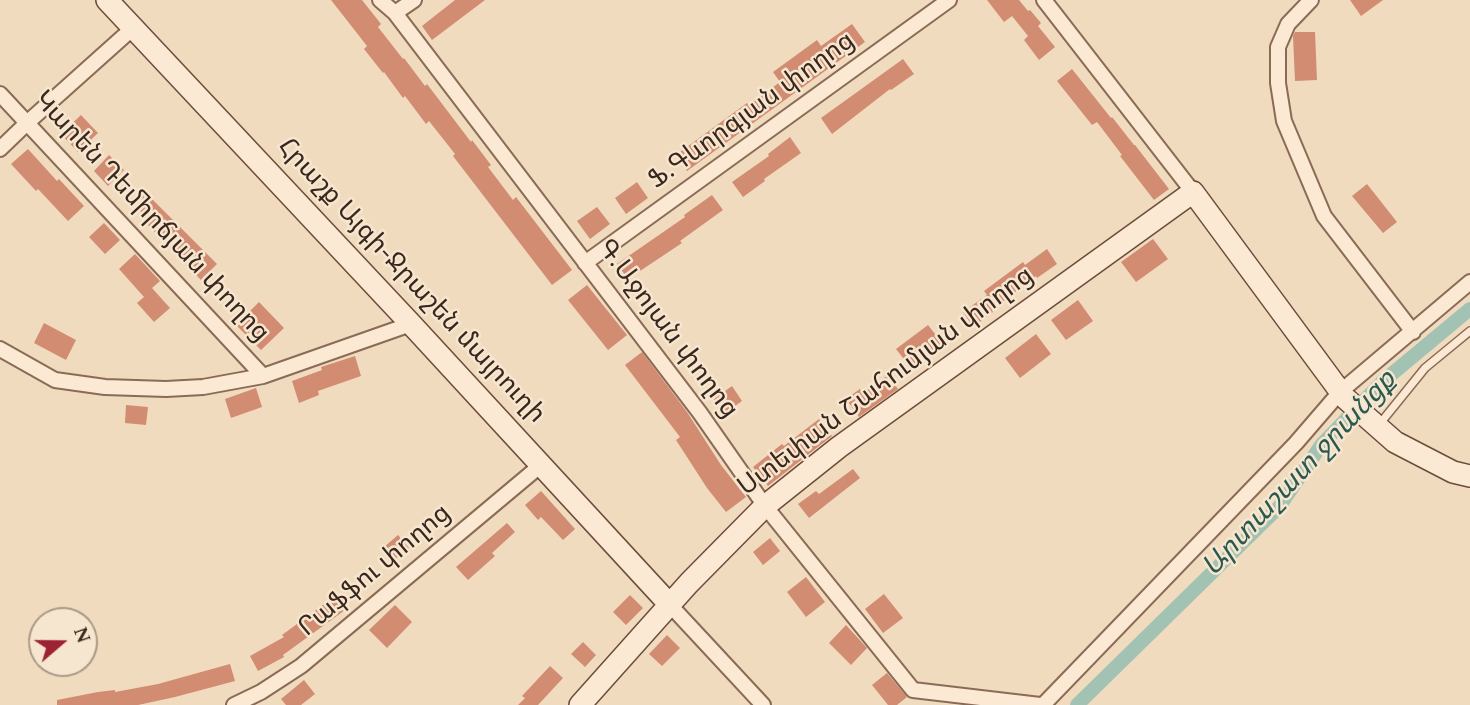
<!DOCTYPE html>
<meta charset="utf-8">
<style>
body{margin:0}
#map{position:relative;width:1470px;height:705px;overflow:hidden;background:#f0dbbf;font-family:Spectral,serif}
canvas{display:block}
.north{position:absolute;left:28px;top:607px;width:70px;height:70px;box-sizing:border-box;background:#f7e6cf;border:2px solid #ab9987;border-radius:50%;rotate:70deg;font-size:19px;font-weight:700;line-height:28px;text-align:center;color:#39261c}
.north::after{content:'';display:block;margin:auto;width:24px;height:32px;background:#9d2334;clip-path:polygon(50% 0,100% 100%,50% 72%,0 100%)}
</style>
<div id="map">
<canvas width="1470" height="705"></canvas>
<div class="north">N</div>
</div>
<script>
const g = document.querySelector('canvas').getContext('2d');
g.lineJoin = 'round';
const toPath = rows => new Path2D(rows.map(r => 'M' + r).join(''));
function stroke(path, color, width, dash) { g.strokeStyle = color; g.lineWidth = width; g.lineCap = dash ? 'butt' : 'round'; g.setLineDash(dash || []); g.stroke(path); }
function fill(path, color) { g.fillStyle = color; g.fill(path, 'evenodd'); }
function label(font, color, halo, rows, align = 'center') {
  g.font = font + ' Spectral,"Noto Sans Armenian",serif'; g.lineWidth = 5; g.setLineDash([]); g.textBaseline = 'middle'; g.strokeStyle = halo; g.fillStyle = color; for (const [text, x, y, turn = 0] of rows) {
    g.save(); g.translate(x, y); g.rotate((+turn || 0) * Math.PI / 180); g.textAlign = isNaN(turn) ? turn : align; if (halo) g.strokeText(text, 0, 0); g.fillText(text, 0, 0); g.restore();
  }
}
stroke(toPath([
 [1077,705,1279,507,1322,444,1381,383,1470,309]
]), '#a2c2b4', 14);
fill(toPath([
 [331,0,362,0,381,24,378,27,403,59,404,58,425,86,427,84,471,142,472,140,491,165,488,167,513,200,516,197,572,270,552,285,453,156,455,154,429,121,426,124,405,96,403,98,384,72,383,73,364,49,367,46],
 [455,0,485,0,432,40,422,26],
 [987,0,1019,0,1028,11,1030,10,1041,23,1038,26,1055,47,1039,60,1024,40,1028,36,1012,16,1004,22],
 [1350,0,1383,0,1361,16],
 [852,24,865,42,687,171,676,155,747,103,749,105,780,82,773,72,817,40,821,46],
 [1295,32,1315,32,1317,80,1295,81,1293,36],
 [903,59,914,74,891,90,890,89,832,134,821,118],
 [1072,69,1111,118,1112,117,1134,145,1135,145,1169,189,1154,200,1120,156,1122,155,1097,122,1092,125,1057,81],
 [81,115,98,133,78,152,61,134],
 [790,137,801,153,764,179,765,181,743,197,732,182,769,156,768,154],
 [28,149,57,181,59,179,84,206,68,221,38,189,36,191,11,164],
 [109,155,124,170,108,186,94,171],
 [637,182,648,198,626,214,615,198],
 [1367,184,1397,222,1383,233,1352,196],
 [143,190,217,264,201,280,147,224,150,221,131,202],
 [712,195,723,210,680,241,682,243,628,279,617,264,685,217,684,215],
 [597,207,610,224,590,239,577,221],
 [104,223,120,240,105,254,89,237],
 [1153,239,1168,259,1136,282,1121,262],
 [1047,249,1057,264,1037,278,1036,276,992,310,993,312,973,327,963,312,987,295,984,291,1023,262,1025,265],
 [135,254,160,281,152,288,170,308,154,322,137,303,144,297,119,269],
 [587,285,627,335,608,350,568,300],
 [1078,300,1093,321,1066,340,1051,320],
 [259,302,284,328,261,350,236,325],
 [44,323,76,340,66,360,34,343],
 [928,325,942,343,910,367,896,349],
 [1036,334,1051,354,1020,378,1005,358],
 [642,352,687,412,721,465,746,497,726,512,707,488,676,440,680,437,625,365],
 [355,356,361,376,318,391,319,395,299,403,292,381,322,370,321,367],
 [888,375,898,389,859,417,846,399,860,389,863,393],
 [732,386,742,401,725,413,714,399],
 [256,388,262,407,231,418,225,399],
 [126,405,148,407,146,425,125,423],
 [819,419,832,436,768,486,753,467,782,444,784,446],
 [853,469,860,478,809,518,798,504,816,491,819,494],
 [541,491,575,529,563,540,541,517,538,520,525,505],
 [507,523,515,532,492,553,495,556,468,580,456,567],
 [398,535,409,548,393,561,383,548],
 [770,538,780,551,763,565,753,552],
 [806,577,825,602,806,617,787,592],
 [884,594,903,618,883,633,865,609],
 [630,595,643,608,626,625,613,612],
 [335,596,345,610,283,655,284,657,258,671,250,656,284,637,282,635],
 [395,605,412,622,387,648,369,630],
 [846,625,867,648,851,665,829,643],
 [667,635,680,648,662,666,649,654],
 [583,642,596,655,585,667,571,654],
 [230,664,235,681,175,697,138,705,57,705,57,700,98,692,115,690,115,692,158,684],
 [550,666,563,678,538,705,518,705,525,698,522,696],
 [887,673,907,697,897,705,888,705,872,685],
 [304,680,315,694,301,705,286,705,281,699]
]), '#d18c72');
const lane = toPath([
 [1378,426,1425,368,1470,331]
]);
const street = toPath([
 [380,0,395,13,700,413,765,506,913,690,1040,705],
 [1044,0,1193,192],
 [1311,0,1288,24,1278,47,1278,83,1284,121,1324,216,1413,332],
 [395,13,414,0],
 [0,94,263,376],
 [0,149,28,122,133,28],
 [585,263,949,0],
 [0,349,55,380,105,387,166,389,203,387,263,376,411,324],
 [670,605,763,705],
 [234,705,261,692,301,666,541,465],
 [1043,705,1296,443,1340,392,1470,282]
]);
const secondary = toPath([
 [107,0,411,324,670,605],
 [580,705,689,583,765,506,839,447,1193,192,1345,398,1395,442,1453,472,1470,476]
]);
stroke(lane, '#8a6b56', 10);
stroke(street, '#8a6b56', 18);
stroke(secondary, '#6c4c3a', 24);
stroke(lane, '#fbe9d3', 7);
stroke(street, '#fbe9d3', 14);
stroke(secondary, '#fbe9d3', 21);
label('26px', '#39261c', '#f7e6cf', [
 ["Ֆ.Գևորգյան փողոց",753,112,-36],
 ["Կարեն Դեմիրճյան փողոց",150,218,47],
 ["Հրաշք Այգի-Ջրաշեն մայրուղի",410,282,47],
 ["Գ.Աջոյան փողոց",666,330,53],
 ["Ստեփան Շահումյան փողոց",887,383,-37],
 ["Րաֆֆու փողոց",376,572,-40]
]);
label('italic 28px', '#2a5950', '#f7e6cf', [
 ["Արտաշատ ջրանցք",1301,475,-47]
]);
</script>
